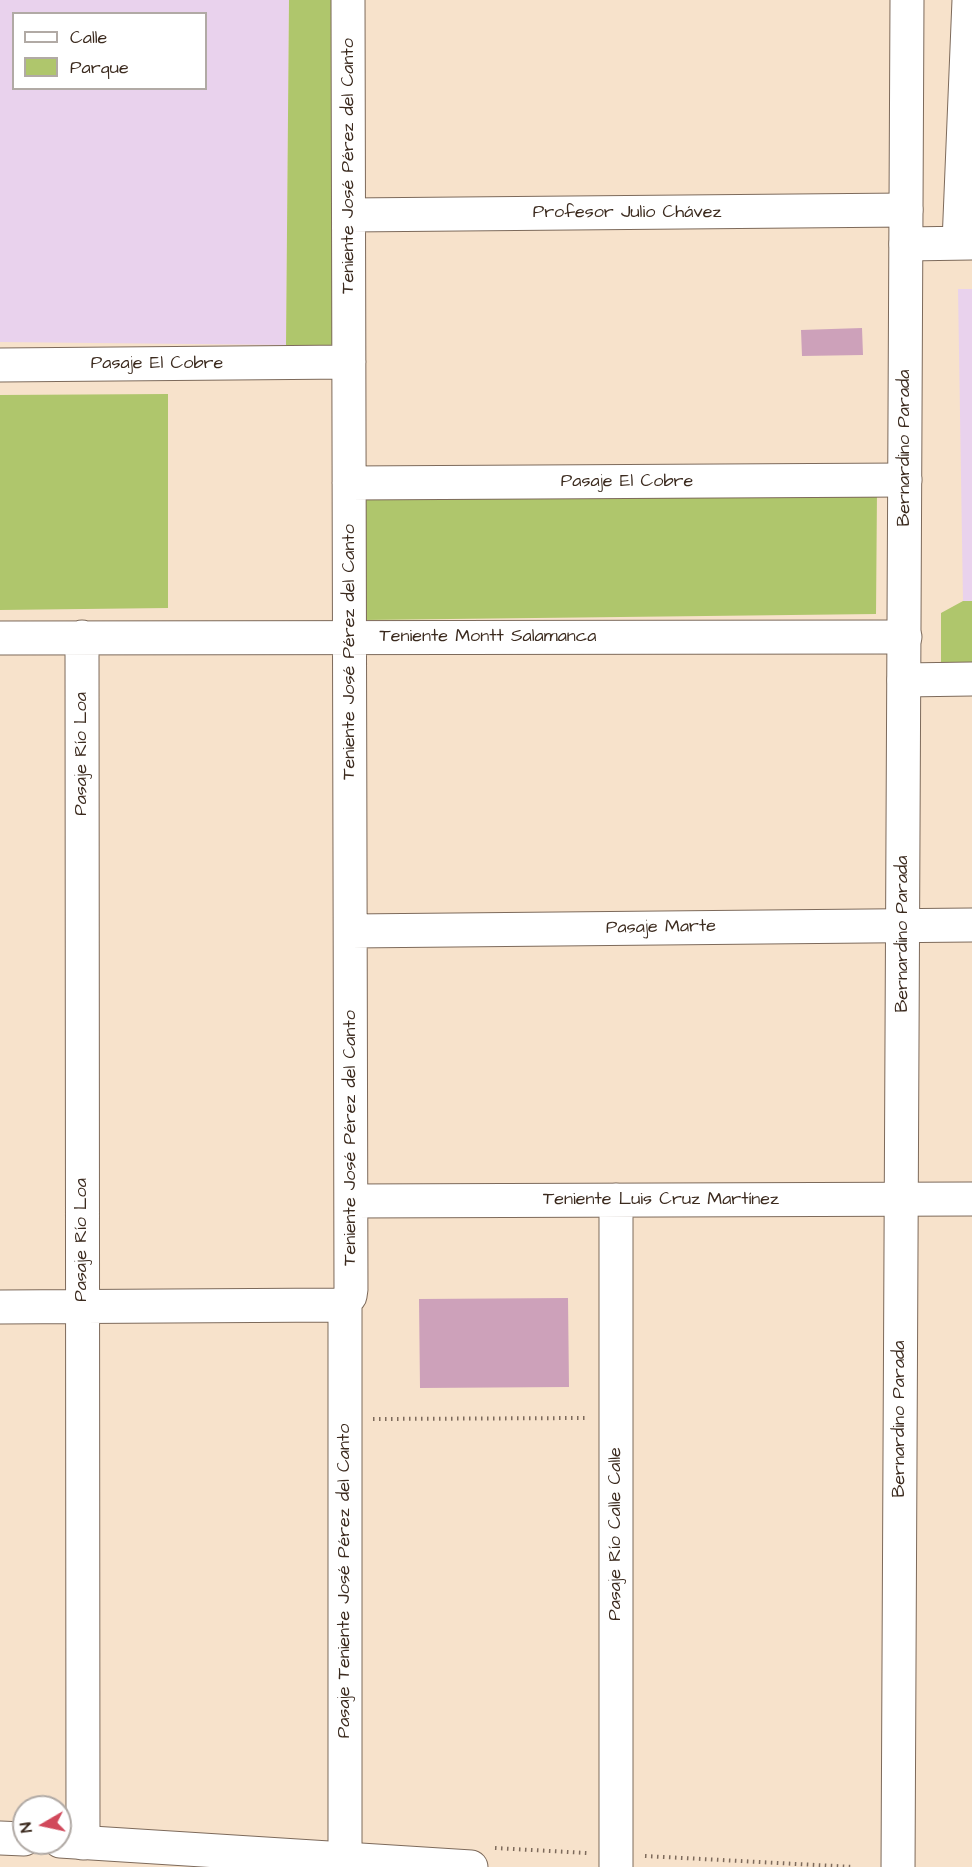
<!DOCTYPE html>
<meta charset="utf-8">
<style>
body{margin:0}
#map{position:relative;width:972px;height:1867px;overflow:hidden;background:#f7e2cb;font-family:"Architects Daughter",sans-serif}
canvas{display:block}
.legend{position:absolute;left:12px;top:12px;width:195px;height:78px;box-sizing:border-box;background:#fff;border:2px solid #b1aaa5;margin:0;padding:8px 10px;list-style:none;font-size:18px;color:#3b2a1e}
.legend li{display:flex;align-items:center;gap:12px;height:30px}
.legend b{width:30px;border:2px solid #b1aaa5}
.north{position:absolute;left:12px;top:1795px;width:60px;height:60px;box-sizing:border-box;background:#fff;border:2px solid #b1aaa5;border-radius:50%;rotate:261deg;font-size:16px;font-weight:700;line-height:24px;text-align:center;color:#3b2a1e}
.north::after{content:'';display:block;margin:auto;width:21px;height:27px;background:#d1495b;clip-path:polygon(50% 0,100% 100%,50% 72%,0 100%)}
</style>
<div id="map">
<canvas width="972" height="1867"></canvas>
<ul class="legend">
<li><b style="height:8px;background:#fff"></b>Calle</li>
<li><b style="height:16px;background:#afc66c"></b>Parque</li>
</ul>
<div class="north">N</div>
</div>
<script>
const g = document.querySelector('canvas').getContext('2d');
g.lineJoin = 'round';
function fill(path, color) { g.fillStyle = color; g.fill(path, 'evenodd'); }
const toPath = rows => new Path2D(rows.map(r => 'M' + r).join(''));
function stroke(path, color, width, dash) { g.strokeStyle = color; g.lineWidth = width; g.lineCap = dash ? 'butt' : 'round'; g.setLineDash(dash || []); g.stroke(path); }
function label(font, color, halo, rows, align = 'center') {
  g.font = font + ' "Architects Daughter",sans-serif'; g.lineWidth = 4.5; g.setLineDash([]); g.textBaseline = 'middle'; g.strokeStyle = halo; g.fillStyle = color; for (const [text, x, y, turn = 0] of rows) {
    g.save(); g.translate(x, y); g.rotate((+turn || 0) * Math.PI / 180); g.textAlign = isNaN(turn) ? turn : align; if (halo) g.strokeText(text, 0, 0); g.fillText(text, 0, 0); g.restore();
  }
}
fill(toPath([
 [0,0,289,0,286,345,0,342],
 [14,14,206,14,206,88,14,88],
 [958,289,972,289,972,601,963,601]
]), '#e9d2ed');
fill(toPath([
 [289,0,335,0,332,344,326,351,286,345],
 [168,394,168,608,0,610,0,395],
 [877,491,876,614,365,620,364,492],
 [963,601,972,601,972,663,941,664,941,613]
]), '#afc66c');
fill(toPath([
 [862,328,863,355,802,356,801,330],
 [568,1298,569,1387,420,1388,419,1299]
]), '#cda1ba');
const street = toPath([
 [349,215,906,210],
 [959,243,969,0],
 [906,244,972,243],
 [0,365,349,362],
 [349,483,905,480],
 [82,637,83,1843],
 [0,638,905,637],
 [904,680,972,679],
 [351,931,972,925],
 [616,1200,616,1867],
 [351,1201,972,1199],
 [345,1302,350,1296,351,1289,348,0],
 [0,1307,338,1305,345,1302],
 [345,1859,345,1302]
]);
const secondary = toPath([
 [0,1838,24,1839],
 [60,1841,471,1867],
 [898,1867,907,0]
]);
stroke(street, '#7d6a5b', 35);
stroke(secondary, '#7d6a5b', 35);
stroke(toPath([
 [373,1419,585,1418],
 [495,1848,587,1853],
 [645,1856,854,1867]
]), '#7d6a5b', 4, [1.5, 4.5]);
stroke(street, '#fff', 33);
stroke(secondary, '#fff', 33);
label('18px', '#3b2a1e', '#fff', [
 ["Teniente José Pérez del Canto",349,166,-90],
 ["Profesor Julio Chávez",627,213],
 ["Pasaje El Cobre",157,364],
 ["Bernardino Parada",905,448,-90],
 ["Pasaje El Cobre",627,482],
 ["Teniente Montt Salamanca",488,637],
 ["Teniente José Pérez del Canto",350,652,-90],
 ["Pasaje Río Loa",82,754,-90],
 ["Pasaje Marte",661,928,-1],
 ["Bernardino Parada",903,934,-90],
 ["Teniente José Pérez del Canto",351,1138,-90],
 ["Teniente Luis Cruz Martínez",661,1200],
 ["Pasaje Río Loa",82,1240,-90],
 ["Bernardino Parada",900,1419,-90],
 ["Pasaje Río Calle Calle",616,1534,-90],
 ["Pasaje Teniente José Pérez del Canto",345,1581,-90]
]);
</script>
